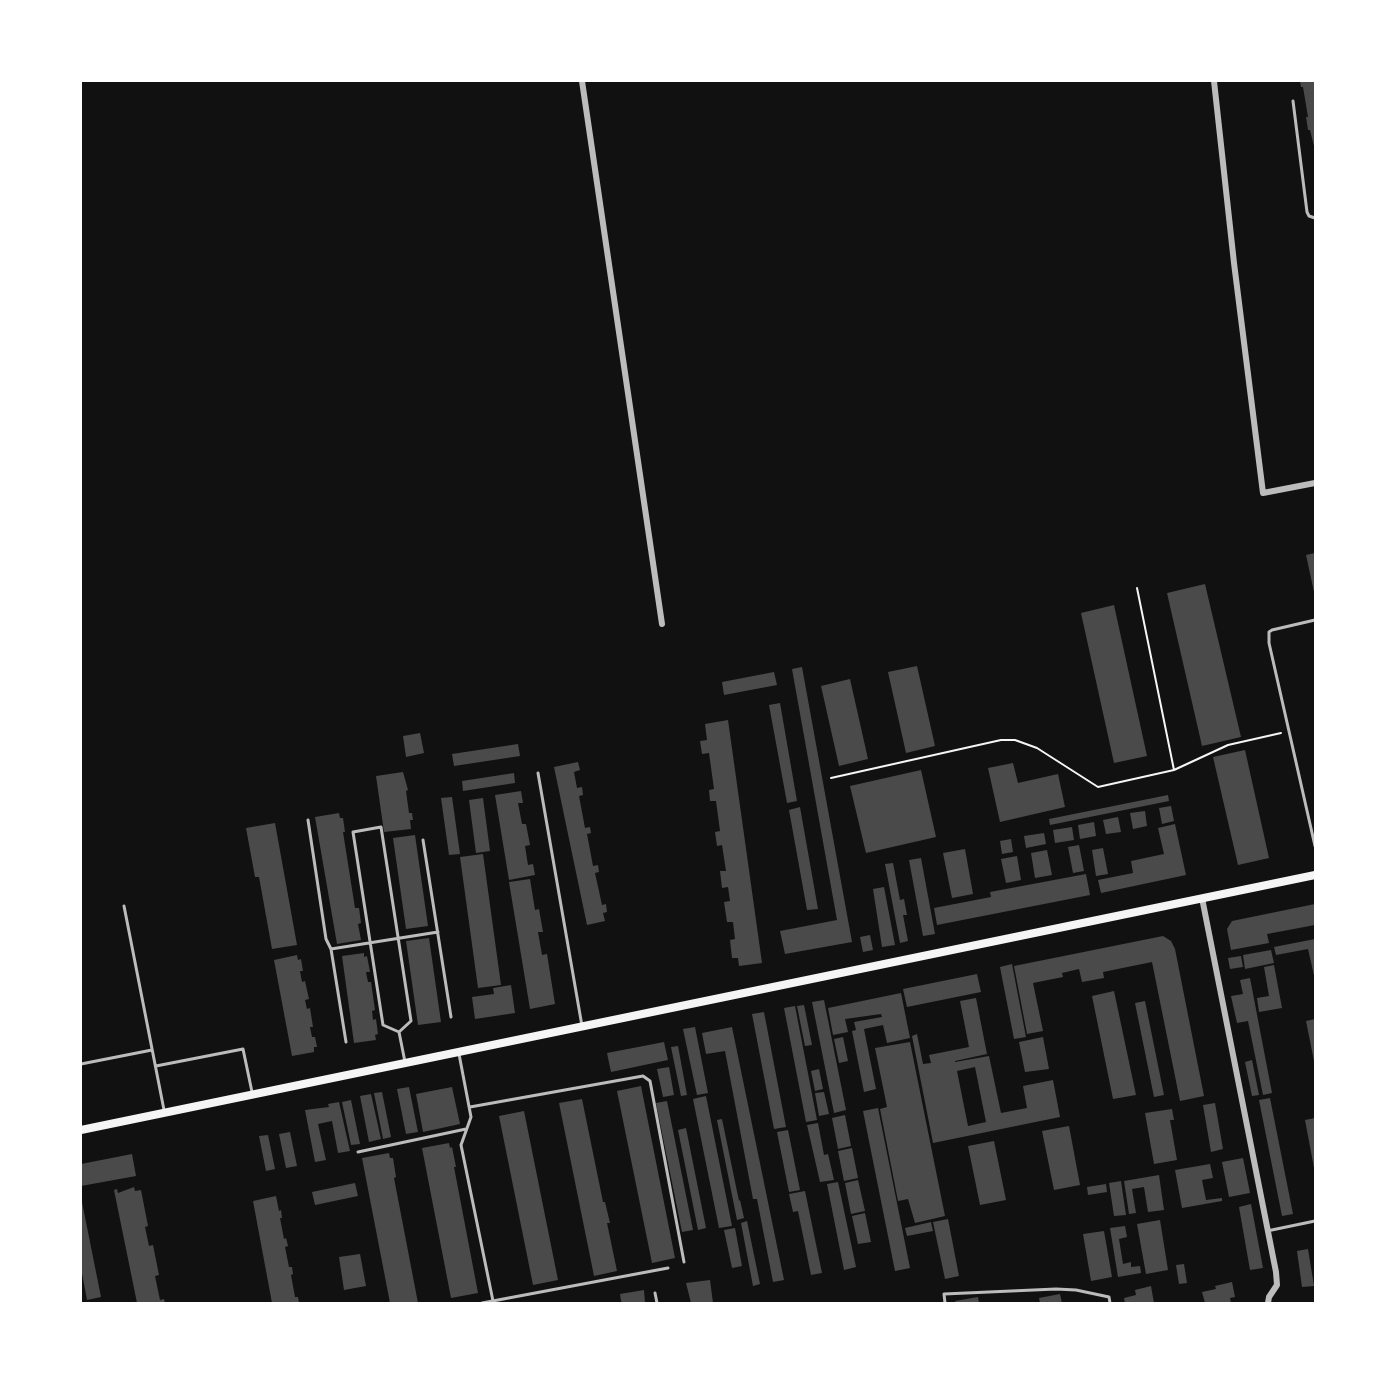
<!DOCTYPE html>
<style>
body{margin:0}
#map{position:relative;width:1396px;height:1384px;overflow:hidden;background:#111;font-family:Roboto,sans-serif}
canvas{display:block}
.frame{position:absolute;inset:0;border:82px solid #fff;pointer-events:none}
</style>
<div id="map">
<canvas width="1396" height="1384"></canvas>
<div class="frame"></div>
</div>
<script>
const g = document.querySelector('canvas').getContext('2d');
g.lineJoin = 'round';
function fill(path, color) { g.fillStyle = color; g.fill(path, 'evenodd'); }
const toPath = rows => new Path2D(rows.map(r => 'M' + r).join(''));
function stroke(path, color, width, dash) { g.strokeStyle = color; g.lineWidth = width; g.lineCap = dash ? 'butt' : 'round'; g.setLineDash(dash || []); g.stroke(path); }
fill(toPath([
 [1300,81,1315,81,1315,150,1310,130,1308,130,1306,117,1308,117,1303,87,1301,87],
 [1315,553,1315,592,1314,592,1306,555],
 [1205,584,1241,737,1202,746,1167,593],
 [1114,605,1147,756,1114,763,1081,613],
 [917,666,935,746,906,753,888,672],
 [802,667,852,942,785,954,780,931,837,920,792,669],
 [774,672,777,685,724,695,722,682],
 [850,679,868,759,839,766,821,686],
 [780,703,797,801,787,803,769,705],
 [728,720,762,963,739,966,738,958,732,958,730,940,735,939,733,922,727,922,724,902,730,901,728,887,722,888,720,871,726,871,722,845,717,846,715,832,720,831,716,801,710,801,709,790,714,789,709,753,702,754,700,741,707,740,705,724],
 [420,733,424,753,406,757,403,736],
 [518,744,520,756,454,766,452,754],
 [1245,750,1269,858,1238,865,1213,757],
 [578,762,580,770,574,772,577,788,582,787,583,795,579,796,585,828,590,827,591,833,587,834,593,866,598,865,599,872,595,873,602,905,606,904,607,912,603,913,605,921,587,925,554,767],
 [1013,763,1018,783,1058,774,1065,807,1000,822,988,768],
 [921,770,936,837,866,853,850,786],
 [403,772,408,790,406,791,409,813,412,813,413,820,410,820,411,829,384,832,376,776],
 [514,773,515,783,463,791,462,781],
 [521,791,523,803,518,803,522,824,526,824,530,845,525,846,528,865,533,864,535,875,509,880,495,795],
 [1168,795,1169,801,1050,825,1049,819],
 [452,797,460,854,449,855,441,798],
 [483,798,490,851,476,853,469,800],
 [1171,806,1174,821,1162,824,1159,808],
 [800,807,818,909,807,910,789,810],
 [1145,811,1147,826,1133,829,1130,813],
 [339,813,340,818,343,818,345,832,343,832,355,908,359,908,361,923,358,924,361,940,337,944,315,817],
 [1118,817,1121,832,1106,834,1103,820],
 [1094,822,1096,836,1080,839,1078,825],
 [275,823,297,945,272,949,259,877,255,877,246,828],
 [1175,824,1186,875,1101,893,1098,880,1133,873,1131,861,1164,854,1158,828],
 [1072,827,1074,840,1055,843,1053,830],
 [1044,833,1046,844,1026,848,1024,836],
 [415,835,428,926,406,929,393,838],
 [1011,839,1013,852,1002,854,1000,841],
 [1079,845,1084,871,1073,873,1068,847],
 [1103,848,1108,874,1096,876,1092,850],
 [965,849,973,894,952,898,943,853],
 [1047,850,1052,875,1035,878,1031,853],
 [483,854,501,985,478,988,460,857],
 [1017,856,1021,880,1006,883,1001,859],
 [921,858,935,934,923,936,909,860],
 [893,863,900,900,904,899,907,915,903,915,908,941,900,943,885,864],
 [1086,874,1090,895,937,925,934,908,991,897,990,892],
 [530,879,535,910,539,909,543,932,538,932,542,955,547,954,555,1004,530,1009,509,882],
 [884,887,895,945,882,947,873,889],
 [1315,904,1315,925,1267,934,1269,943,1231,950,1227,929,1232,921],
 [870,935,873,950,863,952,860,937],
 [1163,936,1171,941,1175,949,1204,1096,1180,1101,1152,962,1103,972,1104,978,1082,982,1079,969,1062,973,1063,977,1033,983,1043,1031,1027,1034,1014,966],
 [429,938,441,1022,418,1025,406,941],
 [1315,939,1315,980,1308,949,1276,955,1274,947],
 [1271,950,1274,963,1245,969,1243,955],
 [364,953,364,957,367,956,370,972,366,972,368,982,371,982,375,1010,372,1011,373,1020,376,1019,378,1034,375,1035,376,1040,354,1043,342,956],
 [297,955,298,960,301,959,303,971,300,971,302,982,305,981,309,999,305,1000,307,1009,310,1008,313,1027,310,1027,312,1037,315,1037,317,1047,314,1047,314,1052,292,1056,274,960],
 [1241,956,1243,967,1230,969,1228,958],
 [1012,964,1026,1037,1014,1039,1000,967],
 [1274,965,1282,1008,1259,1012,1257,998,1269,996,1264,967],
 [977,974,981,992,907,1007,903,989],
 [1250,978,1272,1093,1263,1095,1248,1021,1237,1023,1231,996,1243,994,1240,980],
 [511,985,515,1013,475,1019,472,997,494,994,493,988],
 [1114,991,1136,1095,1113,1099,1092,996],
 [901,993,910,1038,887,1043,883,1025,864,1029,876,1089,864,1092,852,1031,856,1030,854,1022,882,1017,881,1014,845,1019,848,1032,833,1035,828,1008],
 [976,998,987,1054,955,1061,955,1062,989,1056,1001,1113,1027,1108,1023,1086,1053,1080,1060,1117,933,1143,912,1036,917,1034,923,1064,931,1063,929,1055,969,1047,960,1001],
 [975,1067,986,1122,968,1126,957,1071],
 [824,1000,846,1110,834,1113,812,1002],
 [1145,1001,1164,1095,1154,1097,1135,1003],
 [804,1005,812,1045,805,1046,797,1006],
 [795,1006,817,1120,806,1122,784,1008],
 [764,1012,786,1127,774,1129,752,1014],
 [1315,1019,1315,1061,1314,1061,1306,1021],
 [695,1027,708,1093,697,1095,683,1029],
 [732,1027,784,1280,773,1282,757,1199,753,1199,725,1051,706,1054,702,1033],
 [843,1037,848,1061,839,1063,834,1039],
 [1043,1037,1049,1069,1025,1072,1019,1042],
 [664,1042,668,1060,611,1072,607,1053],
 [910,1042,945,1216,915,1223,908,1199,898,1201,880,1109,887,1107,875,1048],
 [678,1046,687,1095,681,1096,671,1047],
 [1252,1060,1259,1095,1252,1096,1245,1062],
 [669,1067,674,1095,663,1097,657,1069],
 [819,1069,823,1089,815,1091,811,1071],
 [641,1086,675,1258,652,1263,617,1091],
 [409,1087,418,1132,406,1134,397,1089],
 [452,1087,460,1124,423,1132,416,1094],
 [382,1092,391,1137,383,1139,374,1093],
 [824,1092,829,1114,819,1116,815,1093],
 [371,1094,381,1139,369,1142,360,1096],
 [706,1096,732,1226,719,1228,693,1099],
 [1270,1098,1293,1214,1282,1216,1259,1100],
 [582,1099,603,1202,605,1202,610,1223,607,1223,617,1271,594,1276,559,1103],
 [351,1100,360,1144,351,1145,342,1102],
 [667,1101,693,1230,682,1232,656,1103],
 [339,1102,350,1151,338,1153,332,1121,318,1124,326,1160,315,1162,305,1110,329,1107,328,1104],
 [1215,1103,1223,1149,1211,1152,1203,1105],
 [878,1108,910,1268,895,1271,863,1111],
 [1172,1109,1174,1120,1170,1120,1177,1160,1154,1164,1145,1113],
 [524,1111,558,1280,533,1285,499,1116],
 [845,1115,851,1146,838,1149,832,1118],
 [1315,1118,1315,1168,1314,1168,1305,1120],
 [722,1119,739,1201,740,1200,744,1218,737,1220,717,1120],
 [818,1123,824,1155,828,1154,834,1180,820,1182,807,1125],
 [1069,1126,1080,1185,1054,1190,1042,1131],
 [686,1128,706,1228,698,1230,678,1130],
 [788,1130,800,1190,789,1192,777,1132],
 [290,1132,297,1166,286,1168,279,1134],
 [268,1135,275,1169,266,1171,259,1136],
 [994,1141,1006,1200,980,1205,968,1146],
 [449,1143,450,1148,452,1147,456,1167,454,1167,478,1293,451,1298,422,1148],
 [852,1148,858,1178,844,1181,838,1151],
 [389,1153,390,1158,393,1158,396,1177,394,1178,418,1303,390,1303,362,1158],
 [132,1154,136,1176,81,1186,81,1164],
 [1243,1158,1250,1193,1229,1197,1222,1162],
 [1210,1164,1213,1178,1202,1180,1206,1200,1222,1198,1222,1201,1182,1208,1175,1170],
 [1159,1175,1164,1210,1148,1212,1144,1187,1132,1189,1136,1213,1129,1214,1124,1181],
 [858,1180,865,1211,851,1214,845,1183],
 [1121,1181,1126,1215,1114,1216,1109,1183],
 [838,1182,856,1267,844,1270,827,1184],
 [355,1183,358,1196,315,1205,312,1192],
 [1106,1184,1107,1192,1088,1195,1087,1187],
 [134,1187,135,1191,141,1190,148,1226,145,1227,149,1246,153,1245,159,1275,155,1276,160,1300,164,1299,165,1303,137,1303,114,1190,117,1189,118,1193],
 [805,1191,822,1273,811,1275,798,1211,793,1212,789,1194],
 [276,1196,279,1211,281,1210,282,1218,280,1218,284,1239,286,1238,288,1246,285,1247,289,1267,292,1267,293,1274,291,1275,295,1297,298,1297,299,1303,272,1303,253,1201],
 [81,1197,101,1297,87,1300,81,1268],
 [1251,1204,1263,1268,1250,1270,1239,1207],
 [865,1213,871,1242,858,1244,852,1216],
 [948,1219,959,1276,945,1279,933,1222],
 [1160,1220,1168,1270,1146,1274,1137,1224],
 [747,1221,760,1284,753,1286,741,1223],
 [931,1222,933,1231,907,1236,905,1228],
 [1125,1226,1127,1237,1119,1239,1123,1264,1131,1262,1131,1267,1140,1266,1141,1273,1118,1277,1110,1228],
 [735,1228,742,1266,732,1268,724,1230],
 [1104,1231,1112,1277,1091,1281,1083,1234],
 [1308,1249,1314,1286,1302,1287,1297,1251],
 [360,1254,366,1286,344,1290,339,1257],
 [1184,1264,1187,1283,1179,1284,1176,1265],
 [710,1280,713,1303,691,1303,686,1283],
 [1232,1282,1235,1297,1230,1298,1231,1303,1205,1303,1202,1292,1216,1289,1215,1286],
 [1151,1286,1154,1303,1125,1303,1124,1298,1136,1295,1135,1290],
 [644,1290,645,1303,623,1303,621,1301,620,1294],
 [1060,1294,1062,1303,1040,1303,1039,1298],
 [978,1297,979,1303,956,1303,955,1301]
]), '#4a4a4a');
stroke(toPath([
 [1137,588,1174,770],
 [831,778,1001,740,1015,740,1037,748,1098,787,1174,770,1228,745,1281,733]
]), '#f5f5f5', 2);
stroke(toPath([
 [1293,101,1307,212,1309,216,1315,218],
 [1315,620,1272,630,1269,632,1269,643,1315,846],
 [538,773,582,1026],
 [308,820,326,939,331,949,346,1042],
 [381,827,411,1021,399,1032,383,1025,353,832,381,827],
 [423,840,451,1017],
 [124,906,164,1110],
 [331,949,438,932],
 [399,1032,405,1062],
 [459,1054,471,1117,461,1145,493,1301],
 [81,1064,152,1050],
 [156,1066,243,1049,252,1092],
 [470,1107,643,1076,650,1081,684,1262],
 [358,1152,466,1129],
 [1267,1231,1315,1221],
 [655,1293,657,1303],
 [482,1303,668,1268],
 [945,1303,944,1294,1056,1289,1076,1290,1109,1297,1110,1303]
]), '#bcbcbc', 3);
stroke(toPath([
 [582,81,662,624],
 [1214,81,1234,263,1263,493,1315,483],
 [1202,898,1276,1272,1277,1285,1269,1297,1268,1303]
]), '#bcbcbc', 6);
stroke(toPath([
 [81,1130,1315,875]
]), '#f5f5f5', 8);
</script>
